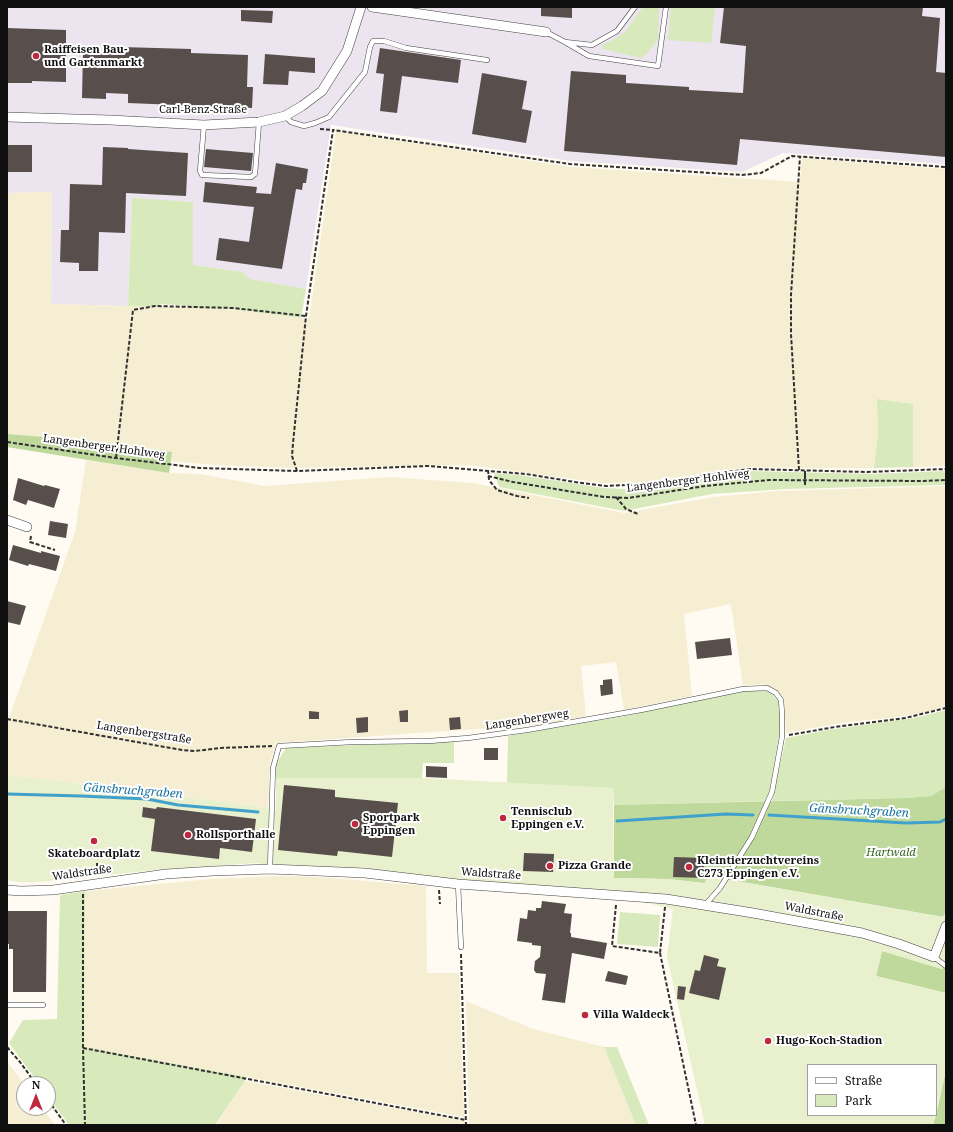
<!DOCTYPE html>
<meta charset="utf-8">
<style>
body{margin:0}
#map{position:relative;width:953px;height:1132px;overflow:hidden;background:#fffbf2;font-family:"Noto Serif",serif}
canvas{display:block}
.frame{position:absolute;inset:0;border:8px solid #0f0f0f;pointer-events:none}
.legend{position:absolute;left:807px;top:1064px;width:130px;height:52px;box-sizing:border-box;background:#fff;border:1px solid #9f9f9f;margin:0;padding:5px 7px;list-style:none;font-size:12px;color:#0f0f0f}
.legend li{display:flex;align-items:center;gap:8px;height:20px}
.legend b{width:20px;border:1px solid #9f9f9f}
.north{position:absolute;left:16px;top:1076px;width:40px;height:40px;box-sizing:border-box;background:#fff;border:1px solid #9f9f9f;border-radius:50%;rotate:0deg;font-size:11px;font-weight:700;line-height:16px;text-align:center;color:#0f0f0f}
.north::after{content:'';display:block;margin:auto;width:14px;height:18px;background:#bd2a40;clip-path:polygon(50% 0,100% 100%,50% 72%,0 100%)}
</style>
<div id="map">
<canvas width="953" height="1132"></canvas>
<div class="frame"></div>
<ul class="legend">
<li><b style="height:5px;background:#fff"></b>Straße</li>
<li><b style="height:11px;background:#d8e9bc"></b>Park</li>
</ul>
<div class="north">N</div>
</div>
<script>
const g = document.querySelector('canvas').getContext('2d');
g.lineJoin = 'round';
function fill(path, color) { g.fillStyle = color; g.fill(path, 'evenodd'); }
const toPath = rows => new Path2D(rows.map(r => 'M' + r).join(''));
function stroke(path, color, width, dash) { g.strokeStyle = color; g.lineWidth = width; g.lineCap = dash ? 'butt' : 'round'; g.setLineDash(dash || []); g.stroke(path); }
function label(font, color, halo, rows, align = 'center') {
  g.font = font + ' "Noto Serif",serif'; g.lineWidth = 4; g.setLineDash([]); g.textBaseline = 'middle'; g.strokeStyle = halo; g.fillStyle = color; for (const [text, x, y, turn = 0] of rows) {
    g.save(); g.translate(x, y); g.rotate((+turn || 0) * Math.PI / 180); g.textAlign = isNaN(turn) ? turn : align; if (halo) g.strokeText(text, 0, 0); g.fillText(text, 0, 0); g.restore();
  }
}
fill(toPath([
 [7,7,946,7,946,164,783,153,742,172,571,161,331,125,306,289,249,279,243,272,193,265,193,202,132,199,128,306,51,304,52,192,7,193]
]), '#ece4ee');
fill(toPath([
 [336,131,571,167,800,182,802,158,946,169,946,466,913,467,913,404,877,399,878,433,874,468,806,468,748,467,646,482,603,483,468,465,290,468,216,465,170,461,171,452,95,441,7,434,7,193,52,192,51,304,233,309,309,319],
 [86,460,169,473,200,474,265,486,389,477,473,483,624,513,713,497,777,491,946,486,946,706,927,712,889,718,847,722,786,733,784,699,776,689,763,684,743,686,731,604,684,614,692,696,624,710,616,662,581,666,586,716,547,724,276,743,270,763,268,808,103,786,7,775,8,718,9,718,75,532],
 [278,876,317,877,426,886,427,973,459,973,464,1117,84,1047,85,891,210,879],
 [466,1001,533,1029,604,1047,636,1125,469,1125],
 [7,1061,24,1084,24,1108,42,1108,55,1125,7,1125],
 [245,1081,465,1121,465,1125,216,1125]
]), '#f5eed2');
fill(toPath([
 [643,7,659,7,659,8,658,40,647,53,641,58,603,49,602,45,611,41,625,32],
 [671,7,715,7,711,43,668,40],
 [132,198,193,202,193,265,243,272,250,279,306,289,301,318,233,309,191,308,191,306,160,304,159,307,128,306],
 [877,399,913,404,913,467,874,468,878,433],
 [749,471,872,474,946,471,946,485,786,489,712,494,624,511,499,487,494,473,519,475,603,488,624,489,647,487],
 [741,690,765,690,773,695,779,702,781,713,779,736,769,793,767,801,614,805,613,788,507,783,508,736,631,715],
 [946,710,946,787,931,796,906,798,772,801,786,738,828,730,919,717],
 [454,741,454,763,423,763,422,778,276,778,276,764,286,748],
 [85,891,84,1047,247,1077,245,1081,215,1125,69,1125,48,1097,48,1084,39,1084,9,1043,23,1020,57,1019,60,895],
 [620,912,660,915,658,947,617,944],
 [604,1047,617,1047,649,1125,636,1125]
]), '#d8e9bc');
fill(toPath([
 [7,434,95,441,172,452,169,473,7,447],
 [946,787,946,911,943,917,737,881,704,883,668,879,614,878,614,805,906,798,931,796],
 [882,951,942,969,946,964,946,993,876,976],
 [946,1070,946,1125,933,1125,936,1115]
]), '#bed99b');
fill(toPath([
 [7,775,103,786,268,808,276,810,276,778,422,778,613,788,614,878,668,879,704,883,708,877,737,881,943,917,946,911,946,964,942,969,882,951,876,976,946,993,946,1070,936,1112,936,1065,808,1065,808,1115,935,1115,933,1125,705,1125,667,957,673,909,601,892,277,866,256,863,156,870,38,882,18,882,7,880]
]), '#e8f0ce');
stroke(toPath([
 [7,794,81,796,147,799,178,805,258,812],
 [769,815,906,823,940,822,946,819],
 [617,821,726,814,753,815]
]), '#40a1cb', 3);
fill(toPath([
 [541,7,572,7,572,18,541,16],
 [724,7,923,7,922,16,940,18,936,72,946,73,946,157,740,139,737,165,564,151,571,71,626,75,626,83,689,87,689,90,743,93,746,46,720,43],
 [241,10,273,11,272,23,241,21],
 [7,28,66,30,66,82,32,81,32,83,7,83],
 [121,47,191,49,191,53,248,55,247,87,253,87,252,108,128,103,128,94,106,93,106,99,82,98,83,52,121,53],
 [380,48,461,60,458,83,402,76,397,113,380,111,384,74,376,73],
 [265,54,315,58,315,73,289,71,288,85,263,84],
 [482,73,527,81,522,109,532,111,526,143,472,134],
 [7,145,32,145,32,172,7,172],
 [103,147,128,148,128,149,188,153,186,196,126,193,125,233,99,232,98,271,79,271,79,263,60,262,61,230,69,230,70,184,102,185],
 [206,149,253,153,251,171,204,167],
 [276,163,308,169,306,183,303,183,302,190,296,189,282,269,216,260,219,238,249,242,254,207,203,202,205,182,257,187,256,193,271,194],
 [18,478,44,486,45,485,60,489,54,508,28,500,26,505,13,500],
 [50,521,68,524,66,538,48,535],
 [13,545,41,553,41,551,60,556,56,571,29,564,28,566,9,560],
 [7,601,26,606,20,625,7,622],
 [730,638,732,655,697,659,695,642],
 [612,679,613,694,601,696,600,685,603,685,603,680],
 [408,710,408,722,400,722,399,711],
 [309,711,319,712,319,719,309,719],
 [368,717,368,732,357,733,356,718],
 [460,717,461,729,450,730,449,718],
 [484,748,498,748,498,760,484,760],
 [426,766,447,767,447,778,426,777],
 [284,785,335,790,335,797,398,803,392,857,338,851,337,856,278,850],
 [143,807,156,809,157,807,256,819,252,852,220,848,219,859,151,851,155,819,142,817],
 [524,853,554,854,553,872,523,871],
 [674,857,704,858,704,878,673,877],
 [542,901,566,904,564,913,572,914,570,933,571,933,571,937,607,943,604,959,572,953,565,1003,542,1000,546,974,536,973,534,970,535,961,540,957,541,946,532,945,532,943,517,941,520,918,527,919,528,910,536,911,536,908,541,908],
 [7,911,47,911,46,992,13,992,13,949,9,949,9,944,7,944],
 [704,955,719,959,717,966,726,968,719,1000,689,993,695,970,700,971],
 [608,971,628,976,626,985,605,981],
 [678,986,686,987,684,1000,677,999]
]), '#584f4c');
const lane = toPath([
 [546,32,565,42,592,45,617,31,635,7],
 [565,42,589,56,658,66,666,7],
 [285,116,291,122,304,126,315,123,329,117,365,72,370,47,373,41,384,41,406,48,487,60],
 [204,125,200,171,202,175,251,177,255,174,259,122],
 [270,869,273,768,279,746,352,742,429,741,468,738,527,730,641,710,743,689,767,688,776,693,781,700,782,713,782,737,772,792,752,837,720,888,705,905],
 [458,884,461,947],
 [934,957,946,966],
 [7,1005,43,1005]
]);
const street = toPath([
 [372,7,546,32],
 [7,117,110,120,204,125,259,122,285,116,302,106,322,91,347,51,361,7],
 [7,520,27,527],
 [7,890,21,891,53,890,166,874,213,871,270,869,365,873,458,884,666,899,753,913,862,933,899,944,934,957,946,926]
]);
stroke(lane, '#424242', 5.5);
stroke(street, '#424242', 10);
stroke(toPath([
 [320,129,333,130],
 [7,442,116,458,200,468,297,471,428,466,526,474,575,482,606,486,644,484,749,469,867,472,946,469],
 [116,458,133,310,155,306,233,308,306,316],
 [488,470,489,480,497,490,517,496,529,498],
 [799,470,791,334,791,295,800,156],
 [297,471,292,456,293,443,306,316,333,130,570,164,742,175,761,173,792,156,946,167],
 [805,471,805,475],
 [488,476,513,482,604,497,628,498,705,486,769,480,924,481,946,480],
 [616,497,626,509,638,514],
 [31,536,30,542,55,550],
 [7,719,182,750,195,751,220,748,272,746],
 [789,735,835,727,905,718,946,708],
 [97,863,97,876],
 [439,890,440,904],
 [83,894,83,1048,85,1125],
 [616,905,612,946,660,953,665,907],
 [660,953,696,1125],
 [461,954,466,1125],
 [7,1047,20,1062,36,1084],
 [83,1048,466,1120],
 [48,1100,66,1125]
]), '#313131', 2, [4, 2]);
stroke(lane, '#fff', 4.5);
stroke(street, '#fff', 9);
stroke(toPath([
 [805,475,805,486]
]), '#313131', 2, [4, 2]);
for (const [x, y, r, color] of [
 [36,56,4,"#bd2a40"],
 [503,818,4,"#bd2a40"],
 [355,824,4,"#bd2a40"],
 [188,835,4,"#bd2a40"],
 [94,841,4,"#bd2a40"],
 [550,866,4,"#bd2a40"],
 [689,867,4,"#bd2a40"],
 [585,1015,4,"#bd2a40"],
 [768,1041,4,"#bd2a40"]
]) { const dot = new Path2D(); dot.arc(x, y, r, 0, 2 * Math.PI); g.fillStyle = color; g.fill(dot); stroke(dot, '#fff', 1.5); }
label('bold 11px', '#0f0f0f', '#fff', [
 ["Raiffeisen Bau-",44,50],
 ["und Gartenmarkt",44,63],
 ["Tennisclub",511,812],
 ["Eppingen e.V.",511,825],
 ["Sportpark",363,818],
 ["Eppingen",363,831],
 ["Rollsporthalle",196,835],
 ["Skateboardplatz",94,854,"center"],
 ["Kleintierzuchtvereins",697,861],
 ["C273 Eppingen e.V.",697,874],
 ["Pizza Grande",558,866],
 ["Villa Waldeck",593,1015],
 ["Hugo-Koch-Stadion",776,1041]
], 'left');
label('11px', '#0f0f0f', '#fff', [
 ["Carl-Benz-Straße",203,110],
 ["Langenberger Hohlweg",104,447,8],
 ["Langenberger Hohlweg",688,481,-7],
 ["Langenbergweg",527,720,-9],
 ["Langenbergstraße",144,733,9],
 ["Waldstraße",82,873,-8],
 ["Waldstraße",491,874,4],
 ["Waldstraße",814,912,11]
]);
label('italic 11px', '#366720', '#fff', [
 ["Hartwald",891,853]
]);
label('italic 12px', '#1a73a0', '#fff', [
 ["Gänsbruchgraben",133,791,4],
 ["Gänsbruchgraben",859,811,3]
]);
</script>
